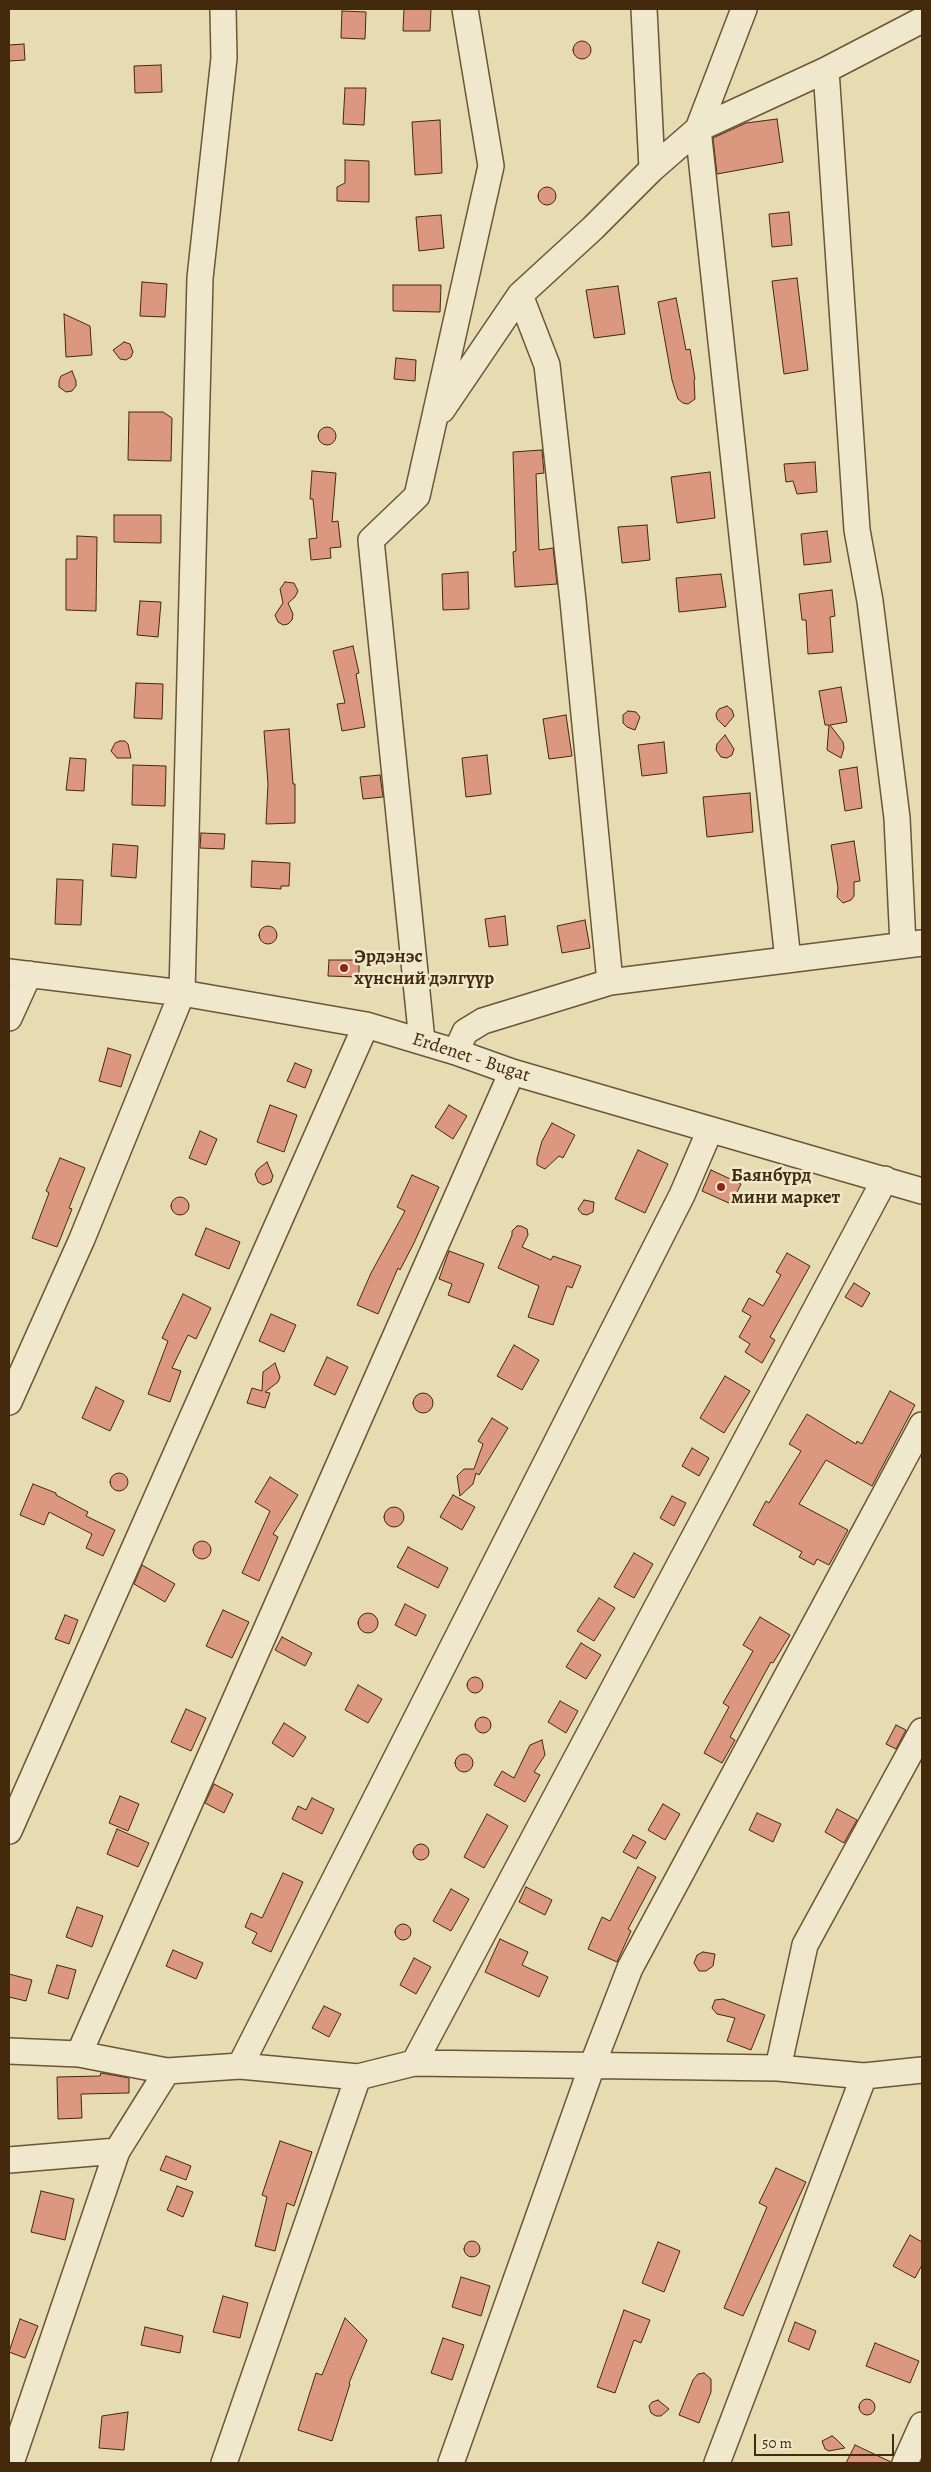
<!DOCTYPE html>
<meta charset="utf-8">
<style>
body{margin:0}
#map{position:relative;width:931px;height:2472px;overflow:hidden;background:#e6dbb1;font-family:Alegreya,serif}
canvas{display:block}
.frame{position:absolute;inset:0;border:10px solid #432a0c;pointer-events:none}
.scale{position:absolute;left:754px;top:2434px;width:140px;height:22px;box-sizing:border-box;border:2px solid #432a0c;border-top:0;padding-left:6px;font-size:15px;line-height:18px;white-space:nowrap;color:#432a0c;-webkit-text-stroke:4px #efe8cc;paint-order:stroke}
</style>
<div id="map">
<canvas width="931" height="2472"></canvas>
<div class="frame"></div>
<div class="scale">50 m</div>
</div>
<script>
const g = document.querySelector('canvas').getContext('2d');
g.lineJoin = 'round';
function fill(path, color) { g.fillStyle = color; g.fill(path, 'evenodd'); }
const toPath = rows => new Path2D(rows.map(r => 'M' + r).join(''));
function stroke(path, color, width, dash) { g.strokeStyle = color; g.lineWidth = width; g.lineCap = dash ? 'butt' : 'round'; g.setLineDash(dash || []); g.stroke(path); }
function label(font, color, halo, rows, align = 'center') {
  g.font = font + ' Alegreya,serif'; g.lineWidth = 5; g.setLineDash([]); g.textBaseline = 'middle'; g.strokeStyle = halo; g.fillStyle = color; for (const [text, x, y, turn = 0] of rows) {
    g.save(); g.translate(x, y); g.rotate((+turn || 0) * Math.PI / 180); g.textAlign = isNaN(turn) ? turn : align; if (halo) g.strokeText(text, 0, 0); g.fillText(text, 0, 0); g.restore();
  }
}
const building = toPath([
 [404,9,431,9,430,31,403,31,404,9],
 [342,11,366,12,365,39,341,38,342,11],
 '573 50a9 9 0 1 1 18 0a9 9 0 1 1-18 0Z',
 [24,44,25,60,9,61,9,45,24,44],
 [161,65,162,92,135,93,134,66,161,65],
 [345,88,366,88,364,125,343,124,345,88],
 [777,119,783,162,717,174,713,138,746,123,777,119],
 [440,120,442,173,415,175,412,122,440,120],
 [345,160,369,161,369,202,337,201,337,187,345,183,345,160],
 '538 196a9 9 0 1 1 18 0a9 9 0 1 1-18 0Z',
 [789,212,792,245,772,247,769,214,789,212],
 [441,215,444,248,419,251,416,217,441,215],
 [797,278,808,370,784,374,772,281,797,278],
 [142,282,167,284,165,317,140,316,142,282],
 [393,285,441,285,440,312,393,311,393,285],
 [618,286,625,334,594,338,586,290,618,286],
 [676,298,686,350,690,349,695,379,694,380,695,399,688,404,683,403,678,399,672,380,658,302,676,298],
 [64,314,90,326,92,355,66,357,64,314],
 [124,342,130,344,133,352,131,357,126,360,120,359,113,350,124,342],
 [396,358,416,360,415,381,394,379,396,358],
 [72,371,76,381,76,386,72,391,66,392,59,387,59,381,61,376,72,371],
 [129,412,163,412,172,418,171,461,128,460,129,412],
 '318 436a9 9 0 1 1 18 0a9 9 0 1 1-18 0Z',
 [542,450,544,473,536,474,539,550,553,548,557,584,515,587,513,552,516,551,513,452,542,450],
 [815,462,817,492,797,494,793,481,786,482,784,464,815,462],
 [312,471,336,473,332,522,338,521,341,547,330,548,331,558,311,560,309,539,317,538,313,499,310,499,312,471],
 [710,472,715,518,677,523,671,477,710,472],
 [114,515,161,515,161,543,114,542,114,515],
 [647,525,650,560,622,563,618,527,647,525],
 [827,531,831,562,804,565,801,534,827,531],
 [77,536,97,537,96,611,66,610,66,559,77,559,77,536],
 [468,572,469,609,443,610,442,574,468,572],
 [721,574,726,607,679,612,676,578,721,574],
 [285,582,294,583,298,591,295,597,288,603,293,614,292,620,288,624,283,625,278,622,275,615,283,603,280,589,285,582],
 [832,590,835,616,830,617,833,652,808,654,806,620,802,620,799,594,832,590],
 [140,601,161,602,158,637,137,635,140,601],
 [353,646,359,673,356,674,365,727,342,731,337,704,345,703,333,651,353,646],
 [136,683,163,684,162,719,134,718,136,683],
 [841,687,847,722,830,725,843,742,844,748,841,758,827,750,829,725,825,725,819,691,841,687],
 [727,706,732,710,734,716,725,727,717,719,716,714,719,709,727,706],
 [628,711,636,712,640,717,635,730,627,727,623,723,623,715,628,711],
 [566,715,572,756,549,759,543,719,566,715],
 [289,729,293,784,295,784,295,823,266,824,268,784,264,731,289,729],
 [725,735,734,749,732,755,727,758,721,757,716,750,717,744,725,735],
 [120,741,125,741,128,744,131,758,117,758,111,751,115,743,120,741],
 [664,742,667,773,642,776,638,745,664,742],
 [487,755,491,794,466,797,462,758,487,755],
 [70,758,86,759,84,791,66,790,70,758],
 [133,765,166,766,165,806,132,805,133,765],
 [857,767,862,808,845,811,839,770,857,767],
 [380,775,383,797,363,799,360,777,380,775],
 [750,793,753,832,707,837,703,797,750,793],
 [201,833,225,834,224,849,200,848,201,833],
 [854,841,860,881,854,882,854,896,851,900,843,903,837,897,838,888,831,845,854,841],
 [113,844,138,846,136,878,111,876,113,844],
 [252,861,290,863,289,886,281,886,281,889,251,887,252,861],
 [57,879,83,880,81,925,55,924,57,879],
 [505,916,508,945,489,947,485,919,505,916],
 [585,920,590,948,562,953,557,926,585,920],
 '259 935a9 9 0 1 1 18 0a9 9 0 1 1-18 0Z',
 [329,960,359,960,359,977,328,976,329,960],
 [108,1048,131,1055,121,1087,99,1081,108,1048],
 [295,1063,312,1070,305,1088,287,1081,295,1063],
 [270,1105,297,1115,284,1152,257,1142,270,1105],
 [449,1105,467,1116,453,1139,435,1127,449,1105],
 [552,1123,575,1135,563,1158,559,1156,545,1169,537,1165,537,1159,542,1141,552,1123],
 [200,1131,217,1139,206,1165,189,1158,200,1131],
 [638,1150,668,1164,645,1213,615,1199,638,1150],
 [60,1158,85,1168,69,1208,72,1209,57,1247,32,1238,49,1193,46,1191,60,1158],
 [267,1162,273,1176,271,1182,263,1185,258,1182,255,1174,258,1169,267,1162],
 [711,1170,741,1184,731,1204,702,1191,711,1170],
 [412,1175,439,1187,414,1243,400,1270,398,1268,378,1314,357,1305,371,1273,405,1211,397,1207,412,1175],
 '171 1206a9 9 0 1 1 18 0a9 9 0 1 1-18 0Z',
 [584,1200,594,1202,593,1212,587,1215,582,1214,578,1209,584,1200],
 [517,1226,521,1226,527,1229,528,1235,522,1247,551,1260,553,1256,581,1266,572,1288,567,1286,553,1325,528,1317,539,1286,498,1268,512,1235,512,1231,517,1226],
 [206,1228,240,1242,229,1269,195,1255,206,1228],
 [449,1251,484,1264,469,1303,448,1295,452,1284,439,1279,449,1251],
 [787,1253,810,1266,770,1337,775,1340,762,1363,745,1352,750,1344,739,1337,751,1316,742,1311,749,1298,763,1306,781,1275,776,1272,787,1253],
 [854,1283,870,1293,862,1307,845,1297,854,1283],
 [183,1294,211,1308,196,1339,188,1335,172,1368,181,1371,170,1402,148,1394,168,1341,162,1338,183,1294],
 [271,1314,296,1325,284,1352,259,1341,271,1314],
 [514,1345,539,1360,522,1390,497,1376,514,1345],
 [327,1357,348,1367,335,1395,314,1385,327,1357],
 [275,1363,280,1377,278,1382,265,1392,270,1393,265,1408,247,1403,252,1388,262,1391,263,1372,275,1363],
 [725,1376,750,1391,724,1433,700,1418,725,1376],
 [96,1387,124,1401,110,1431,82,1418,96,1387],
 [890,1391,915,1405,872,1486,826,1460,799,1504,848,1530,829,1565,817,1559,814,1565,799,1557,802,1552,753,1525,766,1501,769,1503,801,1451,789,1444,807,1414,856,1444,857,1441,862,1444,890,1391],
 '413 1403a10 10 0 1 1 20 0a10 10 0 1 1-20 0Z',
 [492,1418,508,1428,479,1475,476,1473,473,1484,460,1496,457,1476,464,1469,474,1469,483,1444,478,1441,492,1418],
 [692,1448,709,1458,699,1476,682,1466,692,1448],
 '110 1482a9 9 0 1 1 18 0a9 9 0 1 1-18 0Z',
 [270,1477,298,1495,273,1534,278,1537,259,1581,242,1573,270,1511,255,1502,270,1477],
 [33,1484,56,1493,56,1495,88,1512,86,1516,115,1530,103,1556,86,1548,92,1534,49,1512,44,1525,20,1515,33,1484],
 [453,1495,475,1507,462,1530,440,1517,453,1495],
 [672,1496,686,1503,674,1526,660,1518,672,1496],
 '384 1517a10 10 0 1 1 20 0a10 10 0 1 1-20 0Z',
 '193 1550a9 9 0 1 1 18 0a9 9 0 1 1-18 0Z',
 [408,1547,448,1568,438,1588,397,1567,408,1547],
 [634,1553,653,1564,634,1598,614,1587,634,1553],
 [142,1565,175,1584,165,1602,134,1584,142,1565],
 [599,1598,615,1608,594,1641,577,1631,599,1598],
 [405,1604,426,1615,416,1636,395,1625,405,1604],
 [223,1610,249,1622,232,1658,206,1646,223,1610],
 '358 1623a10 10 0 1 1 20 0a10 10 0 1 1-20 0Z',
 [65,1615,78,1620,69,1644,55,1639,65,1615],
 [760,1617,790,1635,773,1663,771,1662,730,1737,735,1740,722,1763,704,1753,729,1707,723,1703,753,1651,743,1645,760,1617],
 [282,1637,312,1653,305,1666,275,1650,282,1637],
 [581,1643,601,1655,586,1679,566,1667,581,1643],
 '467 1685a8 8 0 1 1 16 0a8 8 0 1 1-16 0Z',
 [358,1685,382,1699,368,1723,345,1710,358,1685],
 [560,1701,578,1711,566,1733,548,1722,560,1701],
 [186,1709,206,1718,191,1751,171,1742,186,1709],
 '475 1725a8 8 0 1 1 16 0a8 8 0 1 1-16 0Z',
 [284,1723,306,1737,293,1757,272,1743,284,1723],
 [896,1725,906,1730,896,1749,886,1744,896,1725],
 [542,1740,545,1755,534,1772,540,1775,525,1802,494,1785,502,1771,514,1778,530,1745,542,1740],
 '455 1763a9 9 0 1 1 18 0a9 9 0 1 1-18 0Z',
 [214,1784,233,1794,224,1813,205,1803,214,1784],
 [120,1796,139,1804,128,1831,109,1823,120,1796],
 [312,1798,334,1809,322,1834,292,1819,298,1806,306,1810,312,1798],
 [663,1804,680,1814,665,1840,648,1830,663,1804],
 [837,1809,857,1820,844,1843,825,1832,837,1809],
 [757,1813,781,1824,773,1842,749,1830,757,1813],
 [487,1814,508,1826,484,1868,464,1857,487,1814],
 [117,1829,149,1843,138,1867,107,1854,117,1829],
 [633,1835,646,1842,636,1859,623,1852,633,1835],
 '413 1852a8 8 0 1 1 16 0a8 8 0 1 1-16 0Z',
 [638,1867,656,1877,628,1929,631,1931,617,1962,588,1949,602,1917,610,1921,638,1867],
 [283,1873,303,1882,271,1952,252,1943,257,1933,245,1927,251,1913,262,1918,283,1873],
 [526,1887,552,1900,545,1915,519,1902,526,1887],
 [451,1889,469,1899,451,1931,433,1921,451,1889],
 [77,1907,103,1916,92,1947,66,1937,77,1907],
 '395 1932a8 8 0 1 1 16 0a8 8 0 1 1-16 0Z',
 [500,1939,528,1952,522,1965,548,1977,539,1997,485,1972,500,1939],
 [173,1950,203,1963,196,1979,166,1966,173,1950],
 [703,1952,715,1954,713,1966,706,1971,699,1971,694,1963,697,1955,703,1952],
 [414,1958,431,1967,416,1994,400,1985,414,1958],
 [57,1965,76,1970,68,1999,48,1993,57,1965],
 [9,1974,32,1980,26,2001,9,1997,9,1974],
 [723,1999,765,2015,751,2050,727,2041,735,2018,717,2014,712,2008,715,2000,723,1999],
 [324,2006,341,2014,329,2037,312,2028,324,2006],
 [101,2073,129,2078,129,2093,81,2094,82,2118,58,2119,57,2077,100,2076,101,2073],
 [280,2141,312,2152,294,2206,287,2203,275,2251,255,2246,267,2197,262,2195,280,2141],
 [166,2156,191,2166,186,2180,160,2170,166,2156],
 [776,2168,806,2182,743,2316,724,2308,767,2207,759,2203,776,2168],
 [177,2186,193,2192,183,2217,167,2210,177,2186],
 [41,2191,74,2199,65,2240,31,2232,41,2191],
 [910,2235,922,2242,922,2265,915,2278,893,2266,910,2235],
 '464 2249a8 8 0 1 1 16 0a8 8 0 1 1-16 0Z',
 [658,2242,680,2251,664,2292,642,2283,658,2242],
 [461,2277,490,2286,481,2316,452,2307,461,2277],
 [223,2296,248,2303,240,2338,213,2332,223,2296],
 [624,2310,650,2320,641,2343,634,2340,615,2393,597,2387,624,2310],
 [345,2318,367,2340,349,2383,350,2384,332,2441,298,2430,316,2373,322,2375,345,2318],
 [20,2319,38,2326,25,2358,9,2352,20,2319],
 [795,2322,816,2331,809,2350,788,2341,795,2322],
 [145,2327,183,2336,180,2353,141,2345,145,2327],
 [443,2338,464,2345,452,2380,431,2373,443,2338],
 [875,2343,919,2361,910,2383,866,2366,875,2343],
 [704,2373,711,2379,711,2392,699,2423,679,2415,693,2380,698,2374,704,2373],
 '859 2407a8 8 0 1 1 16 0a8 8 0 1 1-16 0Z',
 [658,2400,669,2409,661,2416,656,2416,651,2413,649,2406,652,2402,658,2400],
 [128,2412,124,2450,99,2448,102,2416,128,2412],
 [832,2436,835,2438,845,2448,829,2451,825,2449,822,2441,832,2436],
 [855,2445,891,2462,891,2463,846,2463,855,2445]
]);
fill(building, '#dc977f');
stroke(building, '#432a0c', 1);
const minor = toPath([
 [644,9,652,169],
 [744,9,698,129,788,960],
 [826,70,857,530,870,601,897,818,903,945],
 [520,295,547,365,573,601,610,982],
 [442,410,520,295,593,228,652,169,698,129,826,70,922,20],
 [9,972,182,993,366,1025,456,1052,512,1072,922,1191],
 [9,1018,29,974],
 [422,1041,371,540,417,496,491,166,465,9],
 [456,1052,465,1032,483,1021,610,982,922,943],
 [9,1402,82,1239,182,993,200,278,224,58,223,9],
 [9,1831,366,1025],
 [9,2051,79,2054,167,2071,240,2066,358,2077,414,2063,778,2068,864,2076,922,2070],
 [79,2054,512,1072],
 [414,2063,885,1179],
 [240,2066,682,1195,710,1130],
 [778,2068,805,1945,922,1731],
 [9,2160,117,2151],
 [11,2463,117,2151,167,2071],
 [224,2463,358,2077],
 [451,2463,592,2066,630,1968,922,1425],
 [717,2463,864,2076],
 [905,2463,922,2425]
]);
stroke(minor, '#6c5635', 28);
stroke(minor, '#efe8cc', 25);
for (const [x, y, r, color] of [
 [344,968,5,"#8f2418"],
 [721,1187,5,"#8f2418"]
]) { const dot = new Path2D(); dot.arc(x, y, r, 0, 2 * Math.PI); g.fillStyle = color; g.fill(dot); stroke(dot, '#efe8cc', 2); }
label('bold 19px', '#432a0c', '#efe8cc', [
 ["Эрдэнэс",354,957],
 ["хүнсний дэлгүүр",354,979],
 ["Баянбүрд",731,1176],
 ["мини маркет",731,1198]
], 'left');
label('19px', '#432a0c', '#efe8cc', [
 ["Erdenet - Bugat",471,1058,18]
]);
</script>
